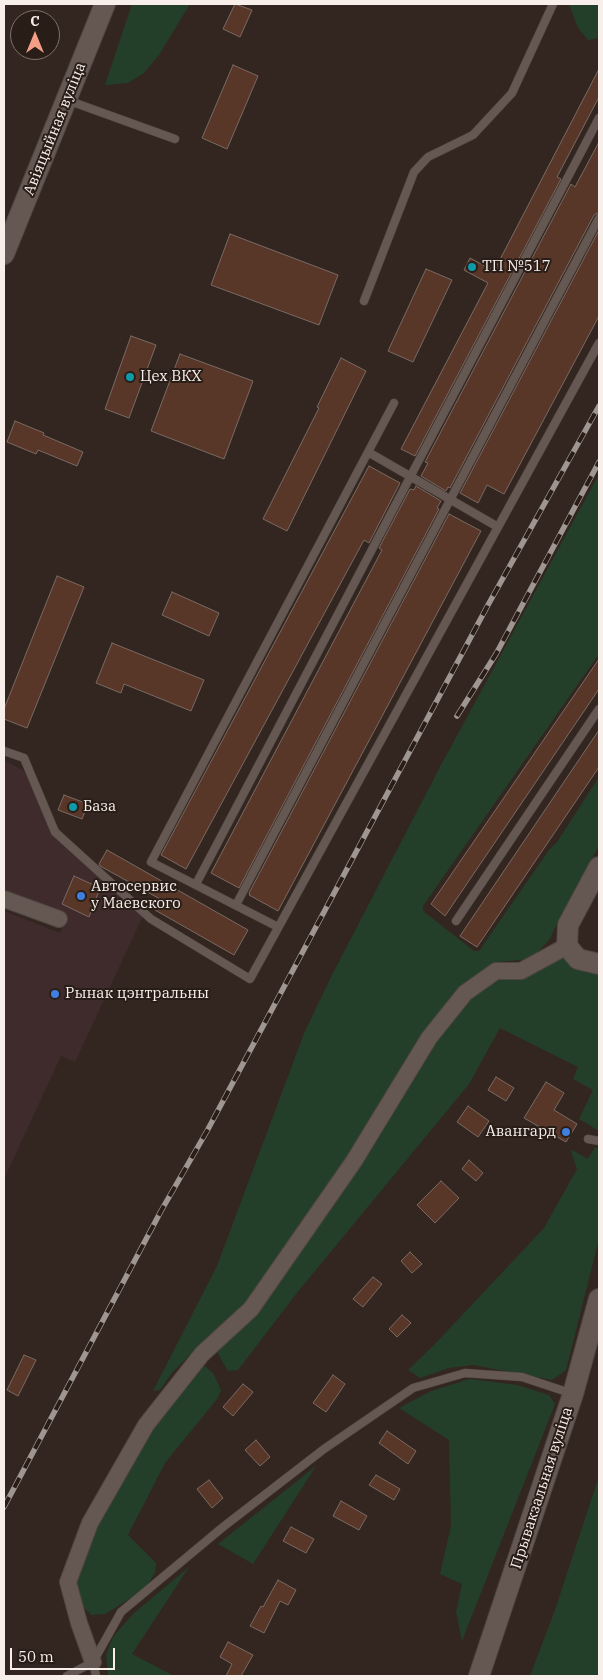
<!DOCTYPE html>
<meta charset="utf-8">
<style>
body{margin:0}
#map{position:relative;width:603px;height:1680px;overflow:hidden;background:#332621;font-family:"IBM Plex Serif",serif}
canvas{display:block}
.frame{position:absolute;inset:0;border:5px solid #f8efeb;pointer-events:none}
.north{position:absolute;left:10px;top:10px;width:50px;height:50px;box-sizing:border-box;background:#291d17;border:1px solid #7c716c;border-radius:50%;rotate:0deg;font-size:14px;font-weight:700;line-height:20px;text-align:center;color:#f8efeb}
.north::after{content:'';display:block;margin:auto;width:18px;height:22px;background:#f49e87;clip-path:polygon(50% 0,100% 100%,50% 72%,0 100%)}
.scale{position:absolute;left:10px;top:1648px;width:105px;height:22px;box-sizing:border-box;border:2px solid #f8efeb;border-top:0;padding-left:6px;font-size:15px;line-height:18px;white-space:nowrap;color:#f8efeb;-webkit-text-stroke:4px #291d17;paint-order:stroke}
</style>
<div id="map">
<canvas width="603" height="1680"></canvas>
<div class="frame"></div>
<div class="north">С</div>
<div class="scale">50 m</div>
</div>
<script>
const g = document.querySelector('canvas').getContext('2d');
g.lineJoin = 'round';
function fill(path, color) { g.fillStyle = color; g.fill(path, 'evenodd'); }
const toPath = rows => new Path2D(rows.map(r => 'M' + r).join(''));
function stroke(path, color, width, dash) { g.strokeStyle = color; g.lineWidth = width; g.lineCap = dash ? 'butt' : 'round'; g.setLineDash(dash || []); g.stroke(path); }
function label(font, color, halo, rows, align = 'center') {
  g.font = font + ' "IBM Plex Serif",serif'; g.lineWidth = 4; g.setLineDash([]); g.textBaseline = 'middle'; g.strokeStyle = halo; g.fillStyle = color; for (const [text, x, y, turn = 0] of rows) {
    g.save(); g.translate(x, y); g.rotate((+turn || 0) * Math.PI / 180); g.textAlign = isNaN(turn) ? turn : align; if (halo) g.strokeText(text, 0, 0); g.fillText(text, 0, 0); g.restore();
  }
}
fill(toPath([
 [4,760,24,771,51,821,94,863,143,916,75,1062,61,1056,4,1179,4,911,60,933,67,916,4,891]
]), '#3f2b2c');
fill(toPath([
 [132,4,190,4,159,55,144,73,128,83,105,85],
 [569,4,599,4,599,38,588,40,578,28],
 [599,474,599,654,423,906,423,911,474,951,479,951,549,850,557,842,599,777,599,846,567,904,549,940,531,959,497,962,452,999,343,1165,243,1308,207,1337,171,1374,160,1390,153,1391,217,1266,305,1031,333,973,441,765],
 [563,955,599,971,599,1131,579,1119,593,1090,573,1079,578,1067,500,1028,469,1084,296,1294,238,1370,228,1371,217,1352,235,1331,437,1036,467,1002,493,980,526,974],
 [595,1147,599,1149,599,1239,566,1370,552,1380,473,1365,449,1368,420,1378,408,1370,434,1345,544,1228,577,1169,571,1151,572,1150,588,1159],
 [205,1366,213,1373,221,1390,217,1399,165,1463,128,1535,156,1563,155,1573,144,1590,105,1614,91,1615,77,1600,78,1581,91,1532,146,1429,195,1368],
 [470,1379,517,1385,549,1395,555,1404,462,1641,456,1612,462,1584,440,1574,451,1526,449,1440,399,1408,431,1391],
 [316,1466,253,1564,218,1544],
 [599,1476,599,1676,530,1676,555,1610],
 [189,1567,132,1654,174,1676,108,1676,106,1655,113,1637,133,1614]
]), '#233f29');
const building = toPath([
 [235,4,252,10,240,37,223,29,235,4],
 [233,65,258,76,227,149,202,138,233,65],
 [599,69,599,97,557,177,561,179,415,456,401,449,488,283,464,270,470,258,494,271,599,69],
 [599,142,599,212,594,215,450,488,448,487,446,491,421,476,428,463,425,462,571,184,575,187,599,142],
 [599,230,599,316,504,494,487,485,478,503,460,493,599,230],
 [230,234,338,275,319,325,211,285,230,234],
 [426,269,452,280,413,362,388,351,426,269],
 [131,336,156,345,129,418,105,409,131,336],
 [180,354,253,381,224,459,151,431,180,354],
 [341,358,366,371,287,531,263,519,319,408,317,407,341,358],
 [15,421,44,433,43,435,83,452,77,466,38,450,36,454,7,442,15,421],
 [369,466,400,483,369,543,364,540,186,869,161,855,369,466],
 [416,486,441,501,437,508,439,509,239,888,211,873,382,550,379,548,410,489,414,490,416,486],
 [449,514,481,531,278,911,249,895,250,894,249,893,449,514],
 [57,576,84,587,27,728,4,719,4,709,57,576],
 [172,592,219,613,209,636,162,615,172,592],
 [112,643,204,680,191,711,124,684,121,693,96,683,112,643],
 [599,659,599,689,445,916,431,904,599,659],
 [599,730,599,767,477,947,460,936,599,730],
 [64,795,88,804,82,819,58,810,64,795],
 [107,850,248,930,234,955,155,910,160,899,100,866,99,864,107,850],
 [74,876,100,888,89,917,62,904,74,876],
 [496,1077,514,1088,506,1101,488,1090,496,1077],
 [546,1082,564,1093,554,1110,577,1124,566,1142,524,1118,546,1082],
 [468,1106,489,1121,478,1137,457,1122,468,1106],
 [469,1160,483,1173,476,1181,462,1169,469,1160],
 [441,1181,459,1198,435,1223,417,1205,441,1181],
 [410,1252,422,1264,412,1273,401,1261,410,1252],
 [373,1277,382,1284,363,1307,353,1299,373,1277],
 [402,1315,411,1323,397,1337,389,1329,402,1315],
 [24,1355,36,1360,18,1396,7,1390,24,1355],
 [333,1375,345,1384,326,1412,313,1403,333,1375],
 [243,1384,253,1392,233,1416,223,1407,243,1384],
 [387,1431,416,1451,408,1464,379,1443,387,1431],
 [256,1440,270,1457,260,1466,245,1450,256,1440],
 [376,1475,400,1489,394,1500,369,1485,376,1475],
 [209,1480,223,1498,212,1508,197,1489,209,1480],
 [341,1501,367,1516,359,1530,333,1516,341,1501],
 [291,1527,314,1539,306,1553,283,1541,291,1527],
 [278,1580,296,1590,288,1605,280,1601,264,1633,250,1626,261,1606,263,1607,278,1580],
 [228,1642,253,1655,241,1676,226,1676,232,1664,220,1657,228,1642]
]);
fill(building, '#593728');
stroke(building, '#796a63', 1);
const service = toPath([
 [67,100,175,139],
 [364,301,414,172,428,157,473,135,512,93,553,4],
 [368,452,498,527],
 [4,751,24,758,55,832,151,919,250,979,599,343],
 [196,884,599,118],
 [236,905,599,218],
 [456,921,599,709],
 [278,927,151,862,394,403],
 [588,1139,599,1141],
 [67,1676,93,1662],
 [96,1676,93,1662,121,1612,223,1527,324,1449,413,1388,465,1373,522,1377,573,1394]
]);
const minor = toPath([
 [4,899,59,919],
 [93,1662,79,1623,68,1582,90,1523,146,1425,202,1354,251,1309,354,1161,429,1038,465,993,496,971,521,971,567,946]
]);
const tertiary = toPath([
 [4,254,105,4],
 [599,867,568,925,567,946,578,959,599,964],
 [479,1676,573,1394,599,1299]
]);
stroke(service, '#4f4540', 9);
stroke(minor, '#4f4540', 18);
stroke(tertiary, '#4f4540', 22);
stroke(service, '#655751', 8);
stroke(minor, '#655751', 16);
stroke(tertiary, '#655751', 20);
const rail = toPath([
 [457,716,496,654,599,462],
 [4,1507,161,1211,207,1131,488,605,599,406]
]);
stroke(rail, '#a09691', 5.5);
stroke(rail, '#291d17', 4, [11]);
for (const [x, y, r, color] of [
 [472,267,5,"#0f9aa8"],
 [130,377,5,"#0f9aa8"],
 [73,807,5,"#0f9aa8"],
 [81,896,5,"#3f7fe0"],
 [55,994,5,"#3f7fe0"],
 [566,1132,5,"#3f7fe0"]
]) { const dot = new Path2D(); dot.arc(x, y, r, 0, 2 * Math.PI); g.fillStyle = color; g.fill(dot); stroke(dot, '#291d17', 2); }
label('15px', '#f8efeb', '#291d17', [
 ["Авіяцыйная вуліца",55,129,-68],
 ["Прывакзальная вуліца",542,1488,-72]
]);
label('15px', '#f8efeb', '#291d17', [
 ["ТП №517",482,267],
 ["Цех ВКХ",140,377],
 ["База",83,807],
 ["Автосервис",91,887],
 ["у Маевского",91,904],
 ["Рынак цэнтральны",65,994],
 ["Авангард",556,1132,"right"]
], 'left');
</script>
